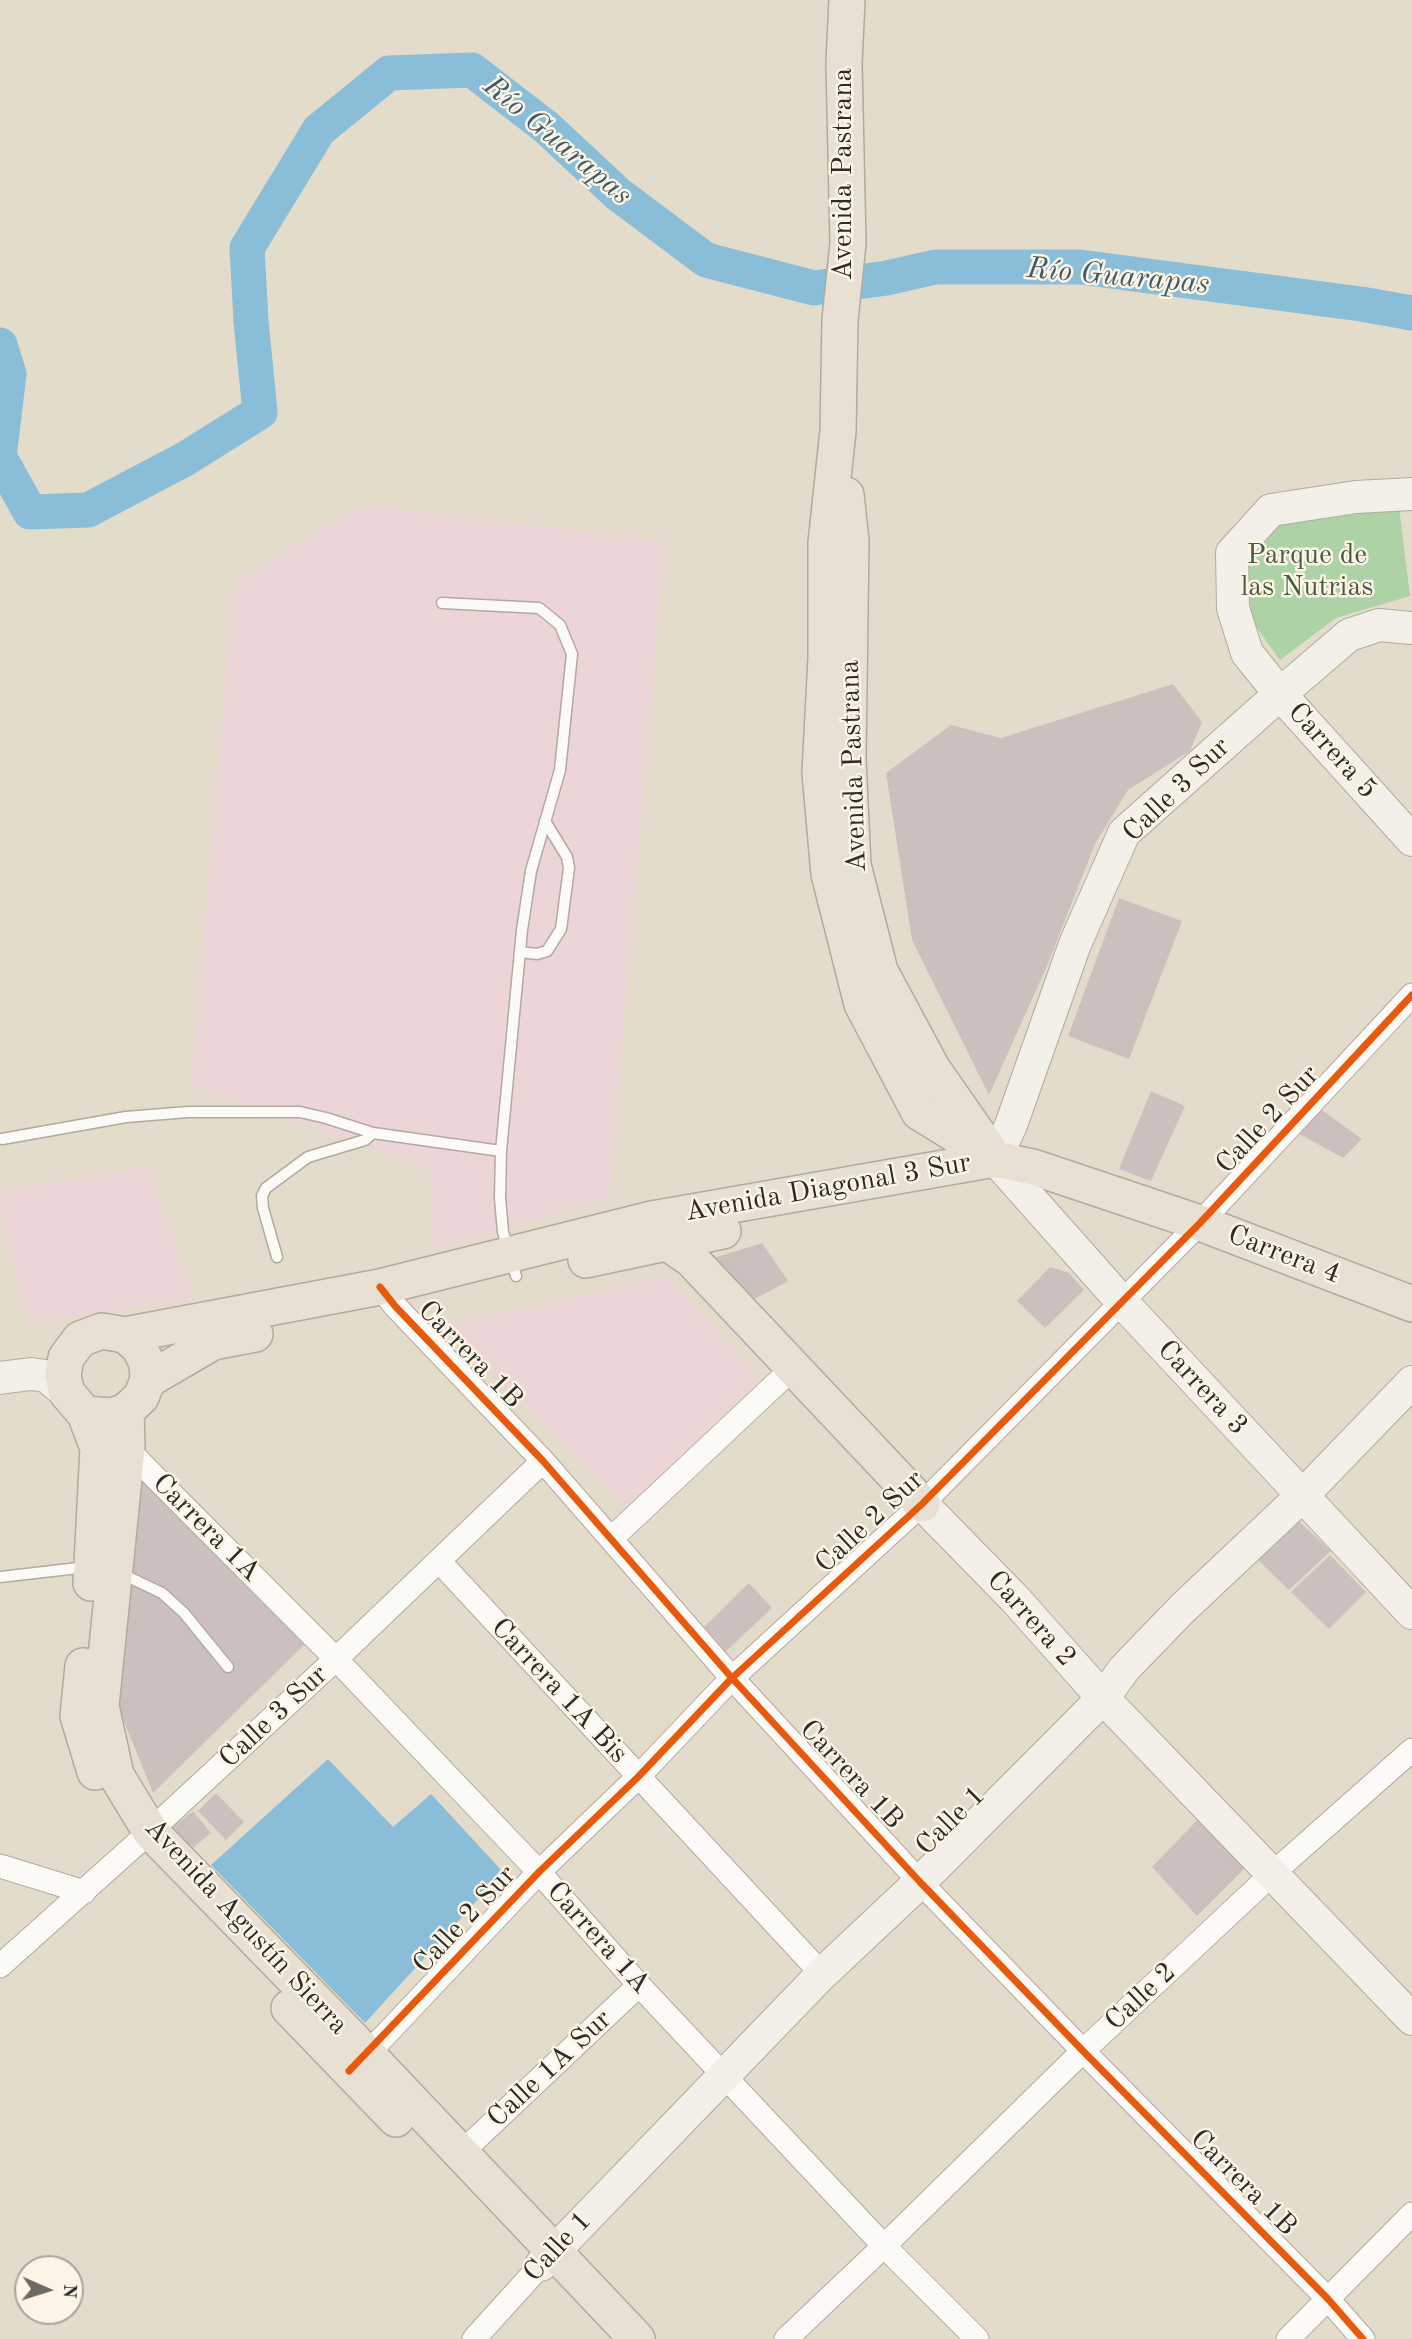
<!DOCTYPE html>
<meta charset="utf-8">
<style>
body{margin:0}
#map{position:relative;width:1412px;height:2339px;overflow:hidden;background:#e4dcca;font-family:"Old Standard TT",serif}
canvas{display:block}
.north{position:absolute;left:14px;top:2255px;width:70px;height:70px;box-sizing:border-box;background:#fcf5e5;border:2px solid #a8a49b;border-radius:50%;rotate:93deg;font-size:19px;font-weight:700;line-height:28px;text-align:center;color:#2b2b2b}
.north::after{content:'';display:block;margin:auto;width:24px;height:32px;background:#6c6963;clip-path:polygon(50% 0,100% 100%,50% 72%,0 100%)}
</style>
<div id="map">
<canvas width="1412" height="2339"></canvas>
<div class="north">N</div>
</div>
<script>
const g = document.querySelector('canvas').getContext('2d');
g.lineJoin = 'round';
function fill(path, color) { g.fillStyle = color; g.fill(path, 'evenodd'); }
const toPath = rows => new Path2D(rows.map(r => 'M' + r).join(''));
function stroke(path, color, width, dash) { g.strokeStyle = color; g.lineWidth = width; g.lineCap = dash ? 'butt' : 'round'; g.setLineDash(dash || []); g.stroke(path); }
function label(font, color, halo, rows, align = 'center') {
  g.font = font + ' "Old Standard TT",serif'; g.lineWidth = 5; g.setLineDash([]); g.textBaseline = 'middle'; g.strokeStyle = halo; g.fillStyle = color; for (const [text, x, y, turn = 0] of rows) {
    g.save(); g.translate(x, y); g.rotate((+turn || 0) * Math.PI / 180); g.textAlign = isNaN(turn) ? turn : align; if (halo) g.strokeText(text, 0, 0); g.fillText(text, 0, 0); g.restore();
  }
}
fill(toPath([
 [361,505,665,541,609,1198,433,1250,430,1169,191,1086,234,582],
 [148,1167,195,1299,27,1323,0,1210,0,1191],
 [666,1276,760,1378,625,1508,446,1326]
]), '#ecd5d6');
fill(toPath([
 [1399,507,1410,596,1336,618,1280,660,1252,621,1245,561,1277,521]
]), '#acd2a5');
fill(toPath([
 [328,1759,393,1827,431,1794,503,1872,365,2023,211,1865]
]), '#8abdd7');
stroke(toPath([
 [0,345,9,374,0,449],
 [0,458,30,512,88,510,185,459,260,412,251,321,247,248,319,130,389,73,472,70,546,127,618,194,706,260,814,288,887,278,935,267,1080,267,1361,304,1412,313]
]), '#8abdd7', 35);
fill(toPath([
 [1173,684,1202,722,1190,751,1128,790,1095,844,1047,966,989,1095,912,940,886,773,951,725,1001,738],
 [1119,898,1182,921,1129,1059,1068,1036],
 [1151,1091,1185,1106,1151,1181,1119,1169],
 [1319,1108,1362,1139,1343,1158,1292,1130],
 [762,1243,788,1281,744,1305,710,1259],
 [1050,1267,1069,1273,1084,1290,1045,1328,1017,1301],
 [141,1477,305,1644,153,1793,116,1702],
 [1294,1517,1331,1551,1289,1590,1254,1556],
 [1330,1555,1366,1592,1329,1629,1291,1592],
 [749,1583,772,1608,721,1656,700,1631],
 [216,1793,244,1822,226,1840,198,1811],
 [1207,1810,1252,1861,1197,1916,1152,1867],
 [193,1811,211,1833,189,1851,171,1828]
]), '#ccc0bf');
const lane = toPath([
 [442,603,539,608,560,625,572,654,560,770,531,871,522,930,501,1151,500,1198,503,1232,516,1276],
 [520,952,537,954,547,951,561,929,569,868,567,857,545,821],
 [2,1139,126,1117,188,1112,300,1112,326,1118,373,1133],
 [277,1257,263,1208,262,1196,266,1188,308,1157,365,1140,373,1133,501,1151],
 [118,1572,162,1593,184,1613,228,1667],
 [0,1577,87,1567]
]);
const street = toPath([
 [380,1287,395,1306,543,1461,732,1678,920,1882,1083,2051,1328,2299,1363,2339],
 [127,1449,336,1659,539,1872,639,1985,884,2246,977,2339],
 [612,1538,794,1367],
 [439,1561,822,1974],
 [0,1866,84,1892],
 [0,1966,135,1845,336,1659,543,1461],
 [358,2064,539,1872,638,1777,732,1678,922,1504,1200,1223,1412,995],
 [461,2153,639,1985],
 [474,2339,541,2265],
 [786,2339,884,2246,1083,2051,1272,1874,1412,1750],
 [1288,2339,1412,2214]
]);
const secondary = toPath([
 [1412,494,1356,497,1271,510,1232,553,1233,608,1247,653,1280,694,1412,840],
 [1412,628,1379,625,1349,635,1280,694,1124,833,1075,944,1011,1125,995,1159,1122,1302,1412,1613],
 [0,1378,31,1374,46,1376,67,1393],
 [922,1504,1015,1599,1103,1698,1412,2019],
 [541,2265,822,1974,920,1882,1103,1698,1125,1668,1182,1609,1302,1496,1412,1382]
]);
const primary = toPath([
 [847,0,844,63,848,243,840,320,838,431,826,543,826,658,820,773,829,874,862,1004,919,1112,995,1159,1033,1167,1200,1223,1412,1304],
 [846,495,851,541,848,759,853,865,880,971,932,1068,987,1147],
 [658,1229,666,1242,691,1259,922,1504],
 [586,1260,723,1231],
 [102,1331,125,1335,139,1347,147,1363,148,1380,141,1397,126,1411,112,1416,85,1414,67,1393,63,1376,66,1358,80,1339,102,1331],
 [125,1335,380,1287,652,1219,995,1159],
 [148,1380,213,1342,255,1334],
 [126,1411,127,1449,101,1706,116,1775,150,1831,367,2054,637,2339],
 [85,1414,98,1448,91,1583],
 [83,1666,78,1716,95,1772],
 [289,2008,396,2119]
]);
stroke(lane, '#b0aa9f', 13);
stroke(street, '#b0aa9f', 25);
stroke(secondary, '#b0aa9f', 34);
stroke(primary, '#b0aa9f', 38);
stroke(lane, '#fbfaf7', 10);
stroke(street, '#fbfaf7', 23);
stroke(secondary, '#f3f0e9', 32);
stroke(primary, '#e7e0d3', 35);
stroke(toPath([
 [380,1287,395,1306,543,1461,732,1678,920,1882,1083,2051,1328,2299,1363,2339],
 [349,2071,539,1872,638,1777,732,1678,922,1504,1200,1223,1412,995]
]), '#e8590c', 7);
label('28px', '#2b2b2b', '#fcf5e5', [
 ["Avenida Pastrana",844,174,-90],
 ["Carrera 5",1332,751,48],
 ["Avenida Pastrana",854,766,-92],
 ["Calle 3 Sur",1177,790,-44],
 ["Calle 2 Sur",1268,1120,-47],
 ["Avenida Diagonal 3 Sur",828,1188,-10],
 ["Carrera 4",1284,1255,21],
 ["Carrera 1B",470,1355,46],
 ["Carrera 3",1202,1388,47],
 ["Calle 2 Sur",870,1522,-43],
 ["Carrera 1A",206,1528,45],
 ["Carrera 2",1031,1619,48],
 ["Carrera 1A Bis",559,1691,47],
 ["Calle 3 Sur",274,1717,-43],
 ["Carrera 1B",851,1775,47],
 ["Calle 1",951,1821,-45],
 ["Calle 2 Sur",465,1920,-47],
 ["Avenida Agustín Sierra",246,1927,47],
 ["Carrera 1A",598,1938,48],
 ["Calle 2",1141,1997,-43],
 ["Calle 1A Sur",550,2069,-43],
 ["Carrera 1B",1243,2183,45],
 ["Calle 1",558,2247,-47]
]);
label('28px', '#445a47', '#fcf5e5', [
 ["Parque de",1307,556],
 ["las Nutrias",1307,588]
]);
label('italic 30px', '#3f5a69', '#fcf5e5', [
 ["Río Guarapas",557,141,40],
 ["Río Guarapas",1118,277,5]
]);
</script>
